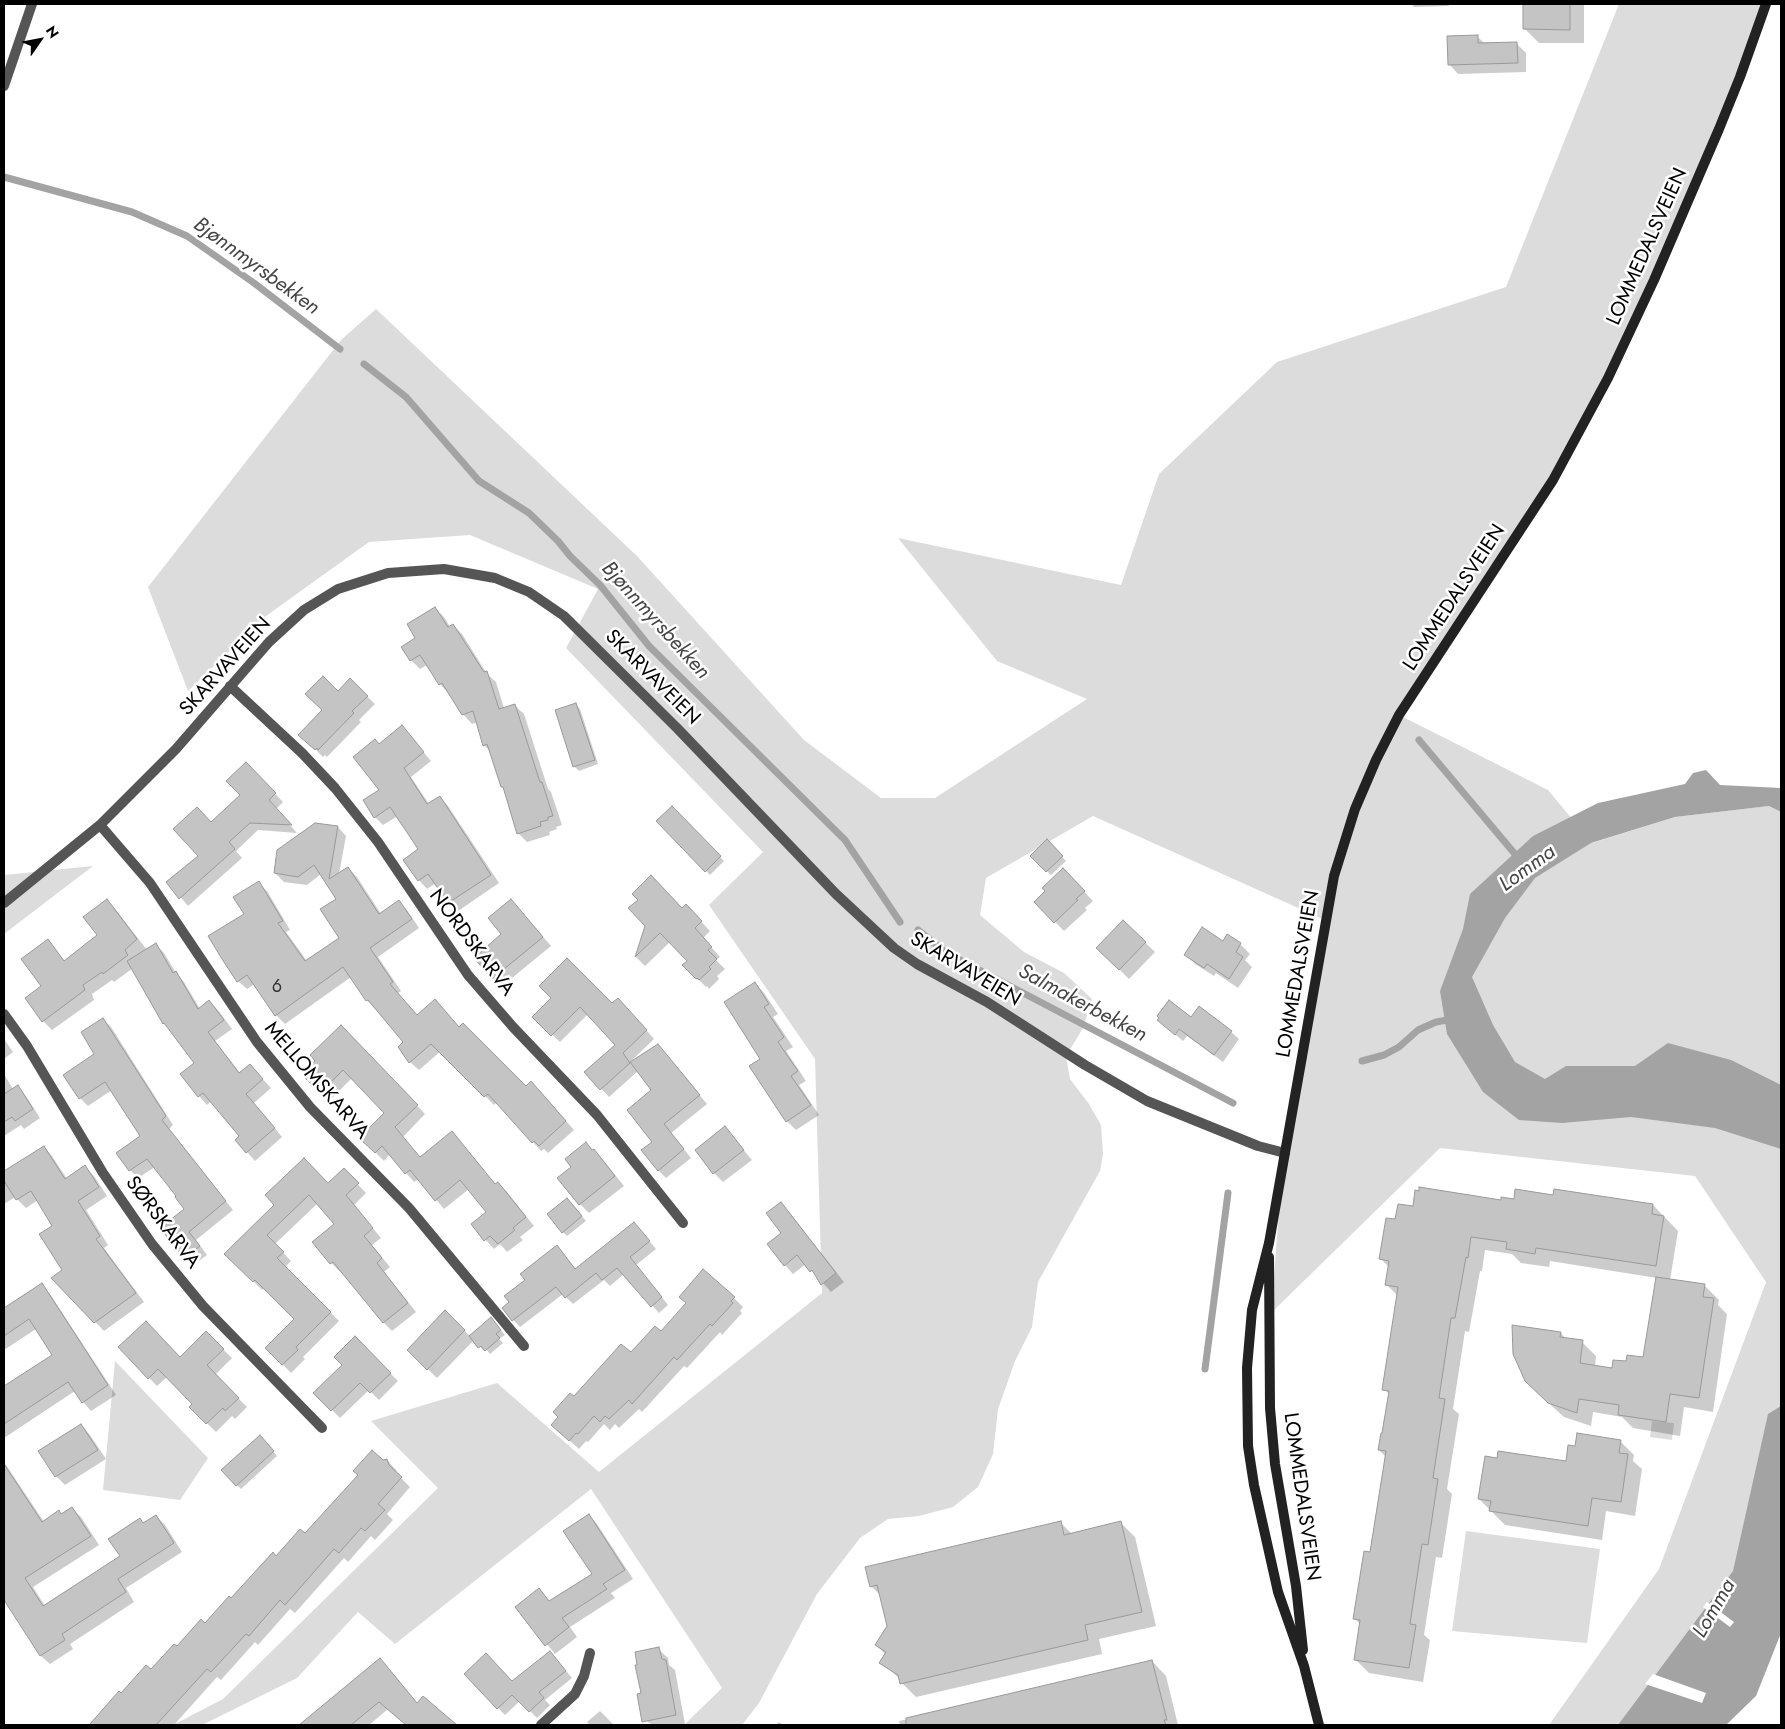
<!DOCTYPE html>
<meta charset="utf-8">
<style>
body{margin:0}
#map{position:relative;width:1785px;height:1729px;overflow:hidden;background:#fff;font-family:Jost,sans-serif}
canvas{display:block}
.frame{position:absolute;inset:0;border:5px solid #000;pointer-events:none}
.north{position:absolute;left:15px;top:15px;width:50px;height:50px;-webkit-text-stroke:4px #fff;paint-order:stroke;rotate:57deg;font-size:14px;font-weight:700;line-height:20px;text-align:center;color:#000}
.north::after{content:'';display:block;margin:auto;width:18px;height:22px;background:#000;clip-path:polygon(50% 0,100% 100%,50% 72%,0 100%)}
</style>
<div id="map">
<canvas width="1785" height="1729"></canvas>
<div class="frame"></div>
<div class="north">N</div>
</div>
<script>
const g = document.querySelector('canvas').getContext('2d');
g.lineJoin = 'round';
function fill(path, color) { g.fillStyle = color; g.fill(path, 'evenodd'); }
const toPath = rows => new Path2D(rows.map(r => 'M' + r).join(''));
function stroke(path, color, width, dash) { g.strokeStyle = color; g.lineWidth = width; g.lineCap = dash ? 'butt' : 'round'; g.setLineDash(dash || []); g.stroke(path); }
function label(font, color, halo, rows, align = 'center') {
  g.font = font + ' Jost,sans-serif'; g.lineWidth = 5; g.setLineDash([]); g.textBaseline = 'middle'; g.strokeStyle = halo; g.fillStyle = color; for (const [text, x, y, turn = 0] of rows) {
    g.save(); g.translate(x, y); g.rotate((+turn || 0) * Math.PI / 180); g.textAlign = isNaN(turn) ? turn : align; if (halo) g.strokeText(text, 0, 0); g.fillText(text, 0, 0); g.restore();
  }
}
fill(toPath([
 [1619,4,1765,4,1675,231,1582,429,1399,715,1548,790,1592,843,1675,817,1769,806,1781,812,1781,1596,1704,1725,1549,1725,1659,1569,1766,1282,1695,1176,1440,1148,1271,1313,1283,1161,1325,920,1093,816,986,878,980,915,1024,952,1064,973,1092,999,1083,1028,1066,1056,1070,1079,1089,1104,1101,1125,1103,1154,1100,1171,1038,1282,1032,1327,1015,1361,998,1409,993,1454,978,1487,953,1507,919,1516,888,1519,860,1538,817,1594,759,1703,742,1725,684,1725,722,1688,591,1489,395,1644,358,1612,297,1678,202,1725,173,1725,223,1699,438,1488,371,1421,497,1383,599,1472,822,1293,815,1059,709,905,763,852,566,648,598,589,470,535,369,542,266,616,188,691,148,587,341,340,376,309,637,556,804,740,881,798,935,798,1087,699,997,661,898,538,1121,585,1159,474,1277,362,1506,287],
 [93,866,4,934,4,875],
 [115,1361,208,1458,180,1500,103,1490],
 [1652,1421,1674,1423,1672,1440,1650,1437],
 [1466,1531,1600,1549,1587,1643,1452,1631]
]), '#dcdcdc');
fill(toPath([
 [1706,770,1720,785,1781,788,1781,812,1769,806,1675,817,1591,843,1535,878,1505,918,1472,977,1493,1025,1515,1062,1545,1079,1566,1066,1635,1066,1668,1043,1731,1060,1781,1085,1781,1149,1715,1128,1631,1117,1562,1123,1519,1120,1483,1092,1447,1034,1440,991,1463,929,1470,894,1533,836,1598,803,1685,784,1693,773],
 [1781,1406,1781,1633,1756,1696,1726,1725,1618,1725,1733,1571,1768,1414]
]), '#a3a3a3');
fill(toPath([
 [1707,1602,1734,1622,1730,1627,1703,1607],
 [1653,1674,1706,1693,1702,1703,1645,1684]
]), '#fff');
fill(toPath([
 [1411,4,1449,4,1449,6,1414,7],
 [1525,4,1584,4,1584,43,1539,43,1525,29],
 [1477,36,1485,44,1517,44,1526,53,1526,72,1458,74,1449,64],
 [435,608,444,617,450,627,453,625,462,634,487,674,496,682,504,708,514,705,524,714,548,789,551,792,562,825,556,827,557,829,549,832,550,835,527,842,518,833,505,790,502,787,490,751,484,745,478,722,472,724,463,714,449,694,440,684,427,665,420,669,411,660,417,639],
 [350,680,375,704,359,720,361,722,327,757,325,755,323,757,300,734],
 [576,705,580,709,598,764,579,771,574,766],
 [402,726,431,761,411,777,429,804,440,797,448,806,499,883,458,911,449,903,436,883,427,889,419,880,420,850,398,816,383,825,375,817,381,790,379,745],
 [254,772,283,802,276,809,297,833,258,830,236,851,242,858,188,906,168,882,200,856,211,824,242,795],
 [672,807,724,861,710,875,658,821],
 [338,827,346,836,339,874,348,868,357,877,381,914,399,902,407,910,419,928,378,957,401,991,398,993,417,1016,435,1000,460,1028,526,1087,540,1091,574,1130,548,1153,544,1149,541,1151,497,1102,494,1105,441,1051,419,1070,410,1062,400,1047,405,1042,367,1000,351,977,285,1024,276,1015,255,984,247,989,238,981,246,915,258,883,267,891,290,930,286,932,307,961,341,938,338,899,321,874,307,885,284,882,275,873],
 [1047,841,1066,861,1051,875,1031,856],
 [1063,870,1093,901,1085,908,1087,910,1064,931,1036,902,1047,891],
 [107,900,116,910,147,950,156,945,164,953,176,973,184,982,200,1009,209,1002,218,1010,232,1029,215,1041,240,1073,258,1074,271,1088,254,1103,282,1137,255,1161,247,1152,241,1136,211,1101,207,1105,199,1096,196,1064,172,1032,164,1023,133,968,114,982,112,980,92,994,94,1000,52,1030,43,1021,43,986,48,941,65,961,99,936],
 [519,909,551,946,501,987,475,958,503,934],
 [682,909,695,915,710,931,703,938,720,957,716,960,725,969,717,976,719,979,709,989,707,986,706,987,684,965,688,961,670,942,645,966,636,957,646,926],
 [1123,921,1155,952,1129,979,1098,948],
 [1228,936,1240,944,1250,954,1245,960,1252,967,1238,988,1216,973,1214,976,1195,964,1186,954,1223,943],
 [755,983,764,993,778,1014,773,1017,793,1047,786,1051,806,1081,799,1085,819,1115,796,1130,787,1121,762,1059],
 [553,998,626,1007,654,1039,630,1062,630,1063,658,1045,707,1104,671,1133,691,1158,666,1178,658,1170,654,1142,653,1090,638,1071,609,1097,586,1072,616,1046,588,1014,560,1042,534,1017],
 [103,1019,111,1027,173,1125,169,1129,233,1210,196,1240,207,1255,193,1265,185,1257,186,1209,178,1196,155,1167,138,1178,130,1170,118,1153,142,1137,112,1090,88,1106,80,1098,95,1055],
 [1192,1019,1231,1032,1239,1039,1223,1062,1187,1036,1183,1041,1158,1020],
 [350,1035,425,1114,403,1137,420,1158,452,1132,496,1185,498,1184,507,1192,534,1226,520,1237,523,1240,507,1252,500,1244,494,1249,472,1225,487,1212,469,1189,444,1209,419,1179,414,1182,390,1154,384,1161,369,1146,386,1113,352,1078,329,1101,305,1077],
 [4,1039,13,1052,4,1059],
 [4,1074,13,1089,17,1087,26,1096,40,1118,24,1129,21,1125,4,1136],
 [725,1128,752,1160,723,1182,714,1173],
 [586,1144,603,1160,624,1186,589,1213,580,1204,573,1167],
 [44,1147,52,1156,67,1179,85,1167,94,1176,107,1196,86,1210,108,1245,104,1248,144,1302,104,1331,53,1278,64,1271,54,1226,38,1200,26,1208,15,1197,4,1204,4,1173],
 [344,1170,366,1193,354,1205,381,1238,372,1245,390,1267,384,1272,416,1312,392,1331,384,1323,342,1270,340,1272,313,1243,336,1224,318,1203,275,1244,291,1261,285,1267,339,1321,303,1357,305,1359,291,1373,267,1348,296,1320,264,1288,262,1290,226,1254,276,1205,328,1185],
 [1554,1196,1653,1205,1678,1231,1670,1280,1705,1286,1719,1300,1718,1305,1727,1314,1713,1412,1684,1407,1680,1436,1633,1428,1622,1417,1593,1412,1591,1426,1564,1417,1541,1396,1561,1333,1567,1340,1582,1342,1596,1356,1595,1366,1613,1369,1627,1363,1644,1358,1657,1278,1550,1261,1549,1267,1521,1263,1512,1254,1485,1250,1482,1271,1480,1271,1469,1332,1465,1331,1453,1409,1459,1414,1447,1489,1452,1494,1442,1558,1436,1557,1424,1635,1430,1640,1423,1682,1369,1673,1355,1659,1360,1624,1354,1618,1371,1554,1386,1457,1379,1450,1390,1395,1384,1389,1398,1296,1387,1285,1389,1267,1381,1259,1396,1221,1414,1208],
 [571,1203,586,1221,567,1236,563,1232],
 [781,1204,789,1212,844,1282,831,1292,806,1264,793,1274,785,1265],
 [634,1223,656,1249,636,1265,668,1305,659,1313,624,1274,610,1286,604,1280,573,1304,563,1294,520,1327,503,1309,511,1302,527,1280,557,1247,576,1269],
 [42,1285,50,1294,116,1395,91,1411,83,1402,75,1391,4,1438,4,1387,53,1355,36,1329,4,1350,4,1310],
 [734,1298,743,1307,740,1311,742,1313,722,1335,720,1332,687,1368,684,1366,642,1412,639,1409,619,1428,615,1424,610,1430,604,1424,588,1442,586,1441,579,1449,562,1434,574,1398,661,1333],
 [445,1312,471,1337,495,1323,505,1335,499,1339,503,1343,490,1354,486,1349,484,1351,474,1340,437,1378,408,1350],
 [206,1333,232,1358,215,1375,247,1407,235,1419,232,1416,216,1432,190,1407,193,1404,167,1377,157,1386,120,1348,180,1358],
 [355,1338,398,1381,379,1400,369,1390,340,1418,315,1393,343,1365],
 [81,1425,90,1435,106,1459,65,1485,56,1476],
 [264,1441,277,1456,241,1489,237,1485],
 [1620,1441,1634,1455,1633,1461,1642,1469,1635,1516,1606,1511,1602,1540,1505,1525,1479,1499,1498,1459,1567,1462,1576,1447],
 [387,1460,396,1470,397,1474,410,1487,387,1514,393,1520,375,1540,371,1536,348,1562,344,1558,295,1613,290,1609,258,1645,255,1642,221,1680,217,1677,174,1725,109,1725,99,1716,205,1625,276,1557,305,1535,383,1461],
 [4,1462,44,1522,62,1515,72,1508,81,1517,99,1545,33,1587,45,1606,122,1557,144,1524,156,1516,165,1525,182,1552,126,1588,134,1602,70,1644,73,1649,50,1664,41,1656,19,1622,20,1615,4,1591],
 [589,1516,597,1524,633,1579,611,1593,615,1598,570,1627,577,1637,555,1654,517,1607,539,1590,550,1602,593,1574],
 [1060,1522,1072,1534,1121,1523,1135,1537,1156,1626,1099,1639,1102,1654,916,1697,902,1683,901,1680,881,1662,886,1655,876,1645,888,1626,881,1596,871,1586],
 [658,1649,668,1658,669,1665,675,1670,685,1724,652,1725,647,1721],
 [557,1660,572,1678,545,1700,550,1705,537,1718,520,1701,505,1715,498,1708,513,1683],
 [1152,1661,1166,1676,1178,1725,900,1725,899,1721],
 [388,1668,418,1704,423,1698,455,1725,407,1725,388,1709,369,1725,309,1725,306,1722],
 [600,1711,614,1725,590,1725,587,1722],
 [779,1722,783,1725,776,1725]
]), '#0003');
stroke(toPath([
 [4,177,132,212,187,236,254,283,340,349],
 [364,364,406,397,479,481,529,513,558,541,570,556,600,585,649,646,845,840,900,922],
 [1419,740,1520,860],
 [918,930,945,952,1233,1103],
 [1362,1061,1384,1055,1399,1047,1418,1030,1436,1022,1453,1019],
 [1205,1369,1228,1193]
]), '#a3a3a3', 7);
const building = toPath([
 [1523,4,1570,4,1570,30,1523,29,1523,4],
 [1478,35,1478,43,1517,42,1518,63,1448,65,1447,36,1478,35],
 [435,607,448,627,453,624,484,672,487,671,499,709,515,704,540,782,542,782,553,816,548,817,548,820,540,822,541,826,517,834,503,787,501,787,487,744,483,746,473,711,462,715,442,683,439,685,420,655,410,661,401,647,415,638,407,624,435,607],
 [323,676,338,691,350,678,368,696,352,711,354,713,318,750,317,748,315,750,298,735,322,710,305,694,323,676],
 [576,703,595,760,573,767,555,710,576,703],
 [402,725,424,752,404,768,427,804,440,796,491,875,448,903,428,874,418,881,403,860,418,849,390,807,374,818,363,800,379,790,353,757,375,739,379,744,402,725],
 [246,762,276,793,269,800,292,825,250,823,229,842,235,849,179,899,166,882,198,856,173,829,197,807,211,822,240,795,226,781,246,762],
 [672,806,721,856,705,872,656,821,672,806],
 [315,823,338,826,329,879,348,867,379,914,399,900,412,919,370,948,393,982,390,984,417,1015,435,999,459,1027,463,1023,526,1086,531,1081,566,1121,539,1146,534,1141,532,1143,488,1094,484,1097,431,1044,409,1063,398,1047,403,1042,368,1000,366,1001,343,967,275,1016,247,975,237,982,222,959,208,936,244,914,233,897,259,881,283,921,278,923,305,961,339,938,320,909,336,899,314,865,298,877,274,873,277,850,315,823],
 [1047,839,1063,856,1046,872,1030,856,1047,839],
 [1063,868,1085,891,1076,899,1078,900,1054,923,1034,902,1045,891,1042,888,1063,868],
 [651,875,682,908,686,904,702,921,695,928,712,947,708,950,717,959,709,967,711,969,699,980,697,978,696,979,682,965,687,961,660,933,635,957,645,926,628,908,638,900,632,894,651,875],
 [107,899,137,939,125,950,128,955,103,974,102,972,83,985,85,990,42,1022,25,998,41,986,21,959,48,939,64,961,97,935,83,917,107,899],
 [511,899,543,937,492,979,474,958,501,934,488,918,511,899],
 [1123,920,1146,942,1119,970,1096,948,1123,920],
 [1202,927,1223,941,1227,934,1241,943,1236,952,1243,957,1229,979,1207,964,1204,968,1184,955,1202,927],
 [156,943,173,973,176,971,198,1009,209,1000,224,1020,208,1032,239,1073,250,1064,263,1079,246,1094,275,1128,246,1153,235,1140,239,1136,203,1093,198,1097,180,1074,194,1063,164,1023,163,1024,127,961,156,943],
 [567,958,612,1003,618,998,647,1030,623,1053,630,1063,600,1090,584,1072,615,1045,580,1007,551,1036,532,1017,551,998,539,986,567,958],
 [755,982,769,1004,764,1007,784,1037,778,1042,798,1071,791,1076,811,1105,786,1122,749,1066,760,1059,724,1002,755,982],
 [1169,1000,1191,1017,1199,1006,1232,1031,1214,1055,1179,1029,1175,1035,1157,1020,1159,1018,1157,1016,1169,1000],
 [103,1018,166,1116,162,1120,226,1201,189,1232,200,1246,184,1258,160,1228,184,1209,175,1197,176,1196,147,1159,129,1171,116,1153,140,1136,105,1082,79,1099,63,1075,94,1054,81,1032,103,1018],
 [341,1025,418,1105,395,1127,420,1157,452,1131,495,1184,498,1182,526,1217,513,1228,515,1230,498,1244,490,1236,484,1241,471,1224,486,1212,460,1180,435,1201,410,1170,405,1174,382,1146,375,1153,359,1138,384,1113,343,1070,320,1093,304,1077,314,1067,311,1064,315,1061,310,1055,341,1025],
 [658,1044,700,1095,664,1124,684,1149,658,1171,641,1150,652,1142,627,1110,651,1090,630,1062,658,1044],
 [18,1085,33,1109,15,1121,12,1117,4,1122,4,1094,18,1085],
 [725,1126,744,1150,713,1174,695,1150,725,1126],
 [586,1142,592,1150,594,1149,615,1176,579,1205,557,1178,571,1167,565,1159,586,1142],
 [44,1146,65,1179,85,1165,99,1187,78,1201,100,1236,96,1239,136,1293,94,1323,51,1278,62,1270,39,1234,52,1226,31,1191,16,1200,4,1181,4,1171,44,1146],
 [304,1158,328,1183,344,1168,359,1183,346,1195,373,1228,364,1236,382,1258,377,1263,408,1303,383,1323,333,1262,330,1264,312,1242,334,1224,309,1195,267,1235,284,1252,277,1258,331,1312,296,1347,298,1350,282,1365,265,1348,294,1319,255,1280,253,1282,224,1254,274,1205,265,1195,304,1158],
 [1419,1187,1501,1200,1501,1197,1514,1199,1515,1189,1553,1195,1554,1189,1653,1204,1652,1214,1664,1216,1656,1266,1536,1248,1535,1254,1506,1249,1507,1242,1471,1237,1468,1258,1466,1257,1455,1318,1451,1318,1439,1398,1445,1399,1433,1478,1438,1479,1428,1545,1422,1544,1410,1624,1416,1625,1409,1668,1354,1660,1360,1620,1353,1619,1364,1551,1370,1552,1386,1451,1378,1450,1381,1433,1382,1433,1389,1391,1382,1390,1398,1287,1385,1285,1389,1261,1379,1259,1386,1218,1395,1219,1398,1204,1413,1206,1415,1190,1419,1191,1419,1187],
 [567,1198,582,1216,562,1233,547,1214,567,1198],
 [781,1202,836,1273,821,1285,812,1270,810,1272,797,1255,784,1266,767,1244,781,1233,766,1213,781,1202],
 [634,1222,650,1241,630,1257,662,1297,651,1307,617,1268,602,1280,596,1273,565,1298,556,1287,512,1321,502,1308,509,1302,504,1296,525,1280,520,1274,557,1245,575,1269,634,1222],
 [703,1269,735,1297,731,1301,733,1303,712,1326,710,1324,677,1360,674,1357,632,1404,629,1400,609,1419,605,1416,600,1422,594,1416,578,1434,576,1433,569,1441,551,1425,558,1417,553,1412,570,1393,574,1396,621,1344,631,1352,655,1326,661,1331,686,1303,679,1297,703,1269],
 [1656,1277,1705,1284,1703,1297,1714,1298,1699,1398,1670,1394,1666,1422,1618,1415,1619,1405,1579,1399,1577,1413,1548,1403,1525,1381,1513,1354,1512,1325,1561,1332,1560,1337,1583,1340,1580,1363,1612,1368,1613,1360,1626,1361,1627,1355,1643,1357,1656,1277],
 [42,1283,108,1385,82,1403,68,1382,4,1424,4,1386,52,1355,29,1319,4,1336,4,1308,42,1283],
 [445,1310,465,1330,427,1370,407,1350,445,1310],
 [491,1317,501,1330,496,1334,500,1338,485,1351,481,1346,478,1348,469,1336,491,1317],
 [146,1321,180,1357,206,1331,224,1349,207,1365,239,1398,225,1411,223,1408,206,1424,189,1407,192,1404,158,1369,148,1379,118,1347,146,1321],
 [355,1336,391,1373,370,1393,360,1383,331,1411,313,1393,342,1365,334,1357,355,1336],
 [81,1424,98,1450,55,1477,38,1451,81,1424],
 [1577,1433,1621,1440,1619,1453,1628,1454,1621,1502,1592,1498,1588,1526,1489,1511,1491,1501,1478,1499,1485,1456,1497,1458,1498,1451,1566,1461,1568,1445,1575,1446,1577,1433],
 [260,1435,274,1451,236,1486,221,1470,260,1435],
 [372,1450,383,1460,387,1459,389,1465,402,1477,378,1504,385,1510,365,1531,361,1528,339,1553,334,1549,285,1605,280,1600,249,1636,246,1634,211,1672,207,1669,156,1725,89,1725,119,1691,121,1693,146,1665,151,1669,174,1644,177,1646,201,1619,205,1623,229,1596,231,1598,273,1552,276,1556,300,1529,305,1533,358,1475,353,1471,372,1450],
 [4,1464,42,1522,59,1510,61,1514,72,1507,91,1536,25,1578,43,1606,120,1556,108,1539,140,1518,143,1523,156,1515,174,1543,118,1579,126,1592,62,1634,65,1640,40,1656,4,1600,4,1464],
 [589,1514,625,1570,603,1584,607,1589,562,1618,569,1627,545,1646,515,1607,539,1588,549,1601,592,1574,563,1531,589,1514],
 [1061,1521,1064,1535,1121,1521,1142,1612,1085,1625,1088,1640,900,1684,898,1675,879,1663,886,1652,875,1645,887,1626,877,1585,870,1587,865,1567,1061,1521],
 [659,1647,662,1659,666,1660,676,1715,642,1722,637,1694,641,1693,635,1665,637,1665,635,1652,659,1647],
 [550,1651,566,1671,539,1692,544,1698,529,1712,512,1695,497,1709,464,1674,486,1653,512,1681,550,1651],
 [380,1658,417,1703,423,1696,457,1725,406,1725,379,1702,351,1725,299,1725,380,1658],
 [1152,1660,1167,1720,1164,1720,1166,1725,906,1725,906,1718,1152,1660]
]);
fill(building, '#c4c4c4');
stroke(building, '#999', 1);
stroke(toPath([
 [4,86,32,4],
 [230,686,302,753,335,788,378,842,468,975,513,1027,597,1115,683,1223],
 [100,825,150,883,257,1042,310,1107,409,1208,524,1346],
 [4,903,100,825,176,749,269,642,304,610,338,589,388,573,444,569,495,578,529,592,564,616,677,728,836,894,894,948,917,964,987,1002,1085,1065,1147,1101,1258,1146,1285,1153],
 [4,1014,27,1046,103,1173,152,1244,203,1306,322,1428],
 [541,1725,575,1694,584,1676,590,1653]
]), '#555', 10);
stroke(toPath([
 [1269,1257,1270,1408,1275,1464,1296,1586,1303,1650],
 [1319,1725,1304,1666,1278,1592,1254,1485,1248,1446,1247,1368,1252,1310,1269,1243,1334,876,1355,809,1376,760,1399,715,1553,480,1608,378,1654,280,1719,129,1740,77,1766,4]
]), '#222', 10);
label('18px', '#313131', null, [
 ["6",277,988]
]);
label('20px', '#000', '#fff', [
 ["LOMMEDALSVEIEN",1648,247,-66],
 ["LOMMEDALSVEIEN",1455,598,-57],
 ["SKARVAVEIEN",226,667,-48],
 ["SKARVAVEIEN",652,678,45],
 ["NORDSKARVA",471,943,53],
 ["SKARVAVEIEN",965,970,31],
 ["LOMMEDALSVEIEN",1299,974,-80],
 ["MELLOMSKARVA",316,1081,49],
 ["SØRSKARVA",162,1223,53],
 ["LOMMEDALSVEIEN",1301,1497,82]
]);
label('italic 21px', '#444', '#fff', [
 ["Bjønnmyrsbekken",256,267,36],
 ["Bjønnmyrsbekken",655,621,48],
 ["Lomma",1528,869,-36],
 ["Salmakerbekken",1082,1004,28],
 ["Lomma",1715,1609,-60]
]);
</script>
